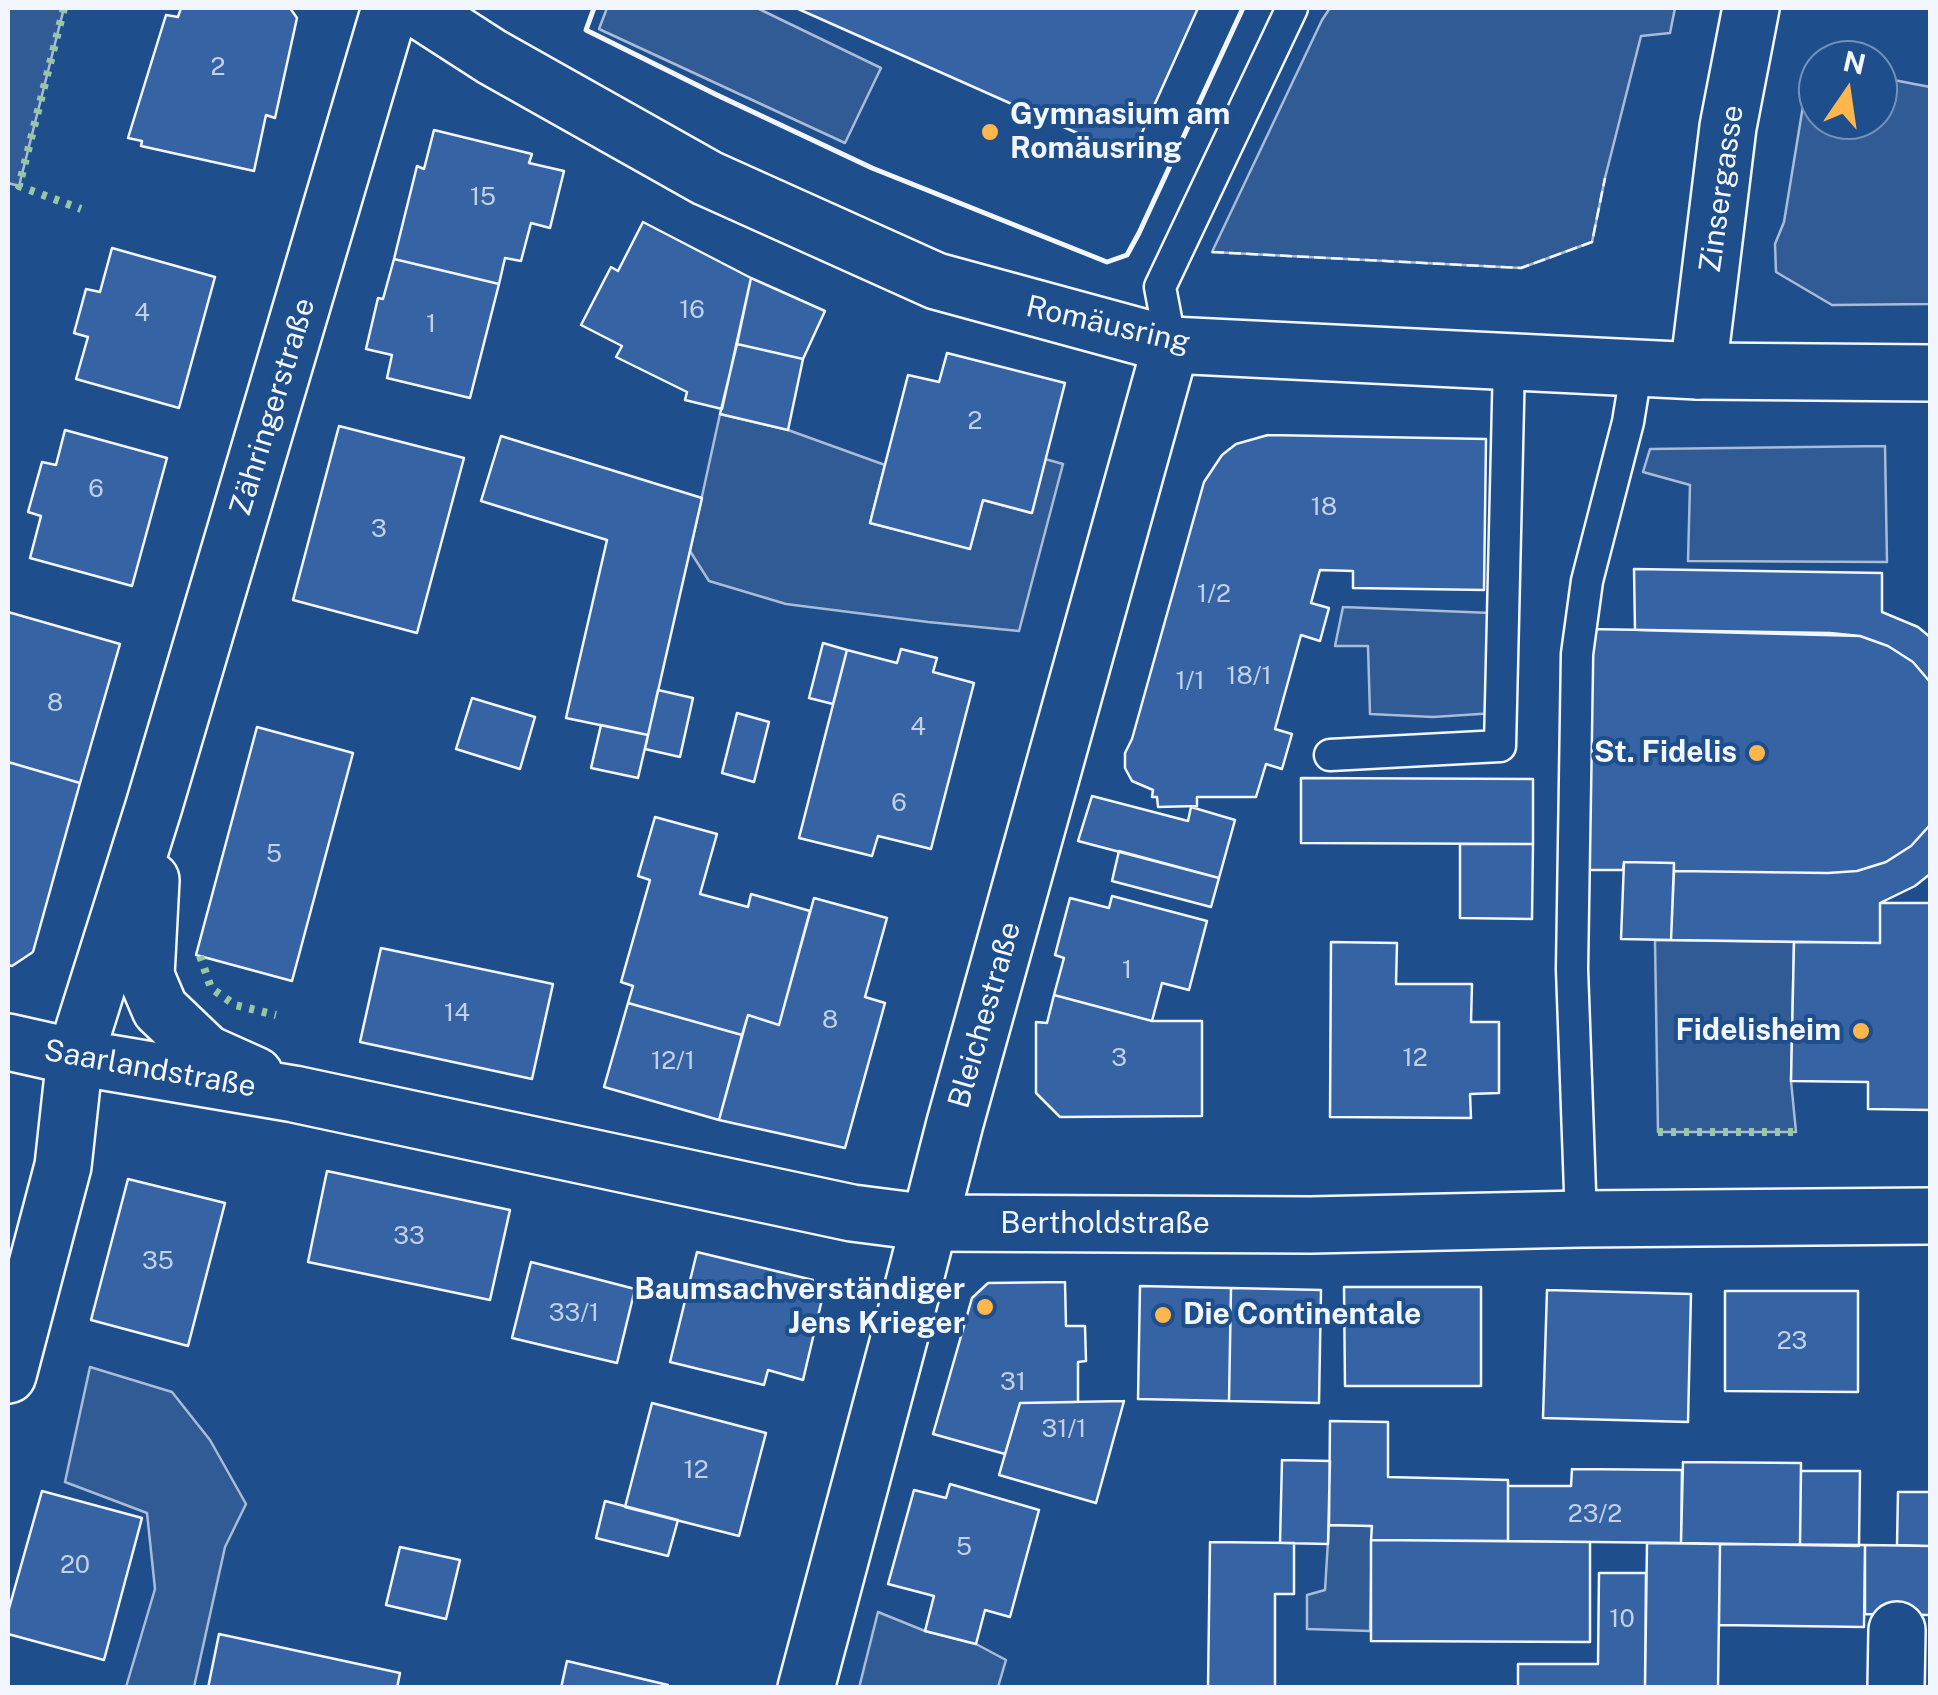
<!DOCTYPE html>
<meta charset="utf-8">
<style>
body{margin:0}
#map{position:relative;width:1938px;height:1695px;overflow:hidden;background:#1f4e8c;font-family:"Public Sans",sans-serif}
canvas{display:block}
.frame{position:absolute;inset:0;border:10px solid #f2f6ff;pointer-events:none}
.north{position:absolute;left:1798px;top:40px;width:100px;height:100px;box-sizing:border-box;background:#1f4e8c;border:2px solid #7391ba;border-radius:50%;rotate:13deg;font-size:28px;font-weight:700;line-height:40px;text-align:center;color:#f2f6ff}
.north::after{content:'';display:block;margin:auto;width:35px;height:45px;background:#ffb74d;clip-path:polygon(50% 0,100% 100%,50% 72%,0 100%)}
</style>
<div id="map">
<canvas width="1938" height="1695"></canvas>
<div class="frame"></div>
<div class="north">N</div>
</div>
<script>
const g = document.querySelector('canvas').getContext('2d');
g.lineJoin = 'round';
function fill(path, color) { g.fillStyle = color; g.fill(path, 'evenodd'); }
const toPath = rows => new Path2D(rows.map(r => 'M' + r).join(''));
function stroke(path, color, width, dash) { g.strokeStyle = color; g.lineWidth = width; g.lineCap = dash ? 'butt' : 'round'; g.setLineDash(dash || []); g.stroke(path); }
function label(font, color, halo, rows, align = 'center') {
  g.font = font + ' "Public Sans",sans-serif'; g.lineWidth = 8; g.setLineDash([]); g.textBaseline = 'middle'; g.strokeStyle = halo; g.fillStyle = color; for (const [text, x, y, turn = 0] of rows) {
    g.save(); g.translate(x, y); g.rotate((+turn || 0) * Math.PI / 180); g.textAlign = isNaN(turn) ? turn : align; if (halo) g.strokeText(text, 0, 0); g.fillText(text, 0, 0); g.restore();
  }
}
const built = toPath([
 [8,8,64,8,19,186,8,183,8,8],
 [607,8,757,8,881,68,845,143,599,29,607,8],
 [1330,8,1675,8,1670,33,1641,36,1605,178,1592,242,1521,268,1212,252,1322,20,1330,8],
 [1810,63,1818,65,1818,120,1878,120,1878,77,1930,87,1930,304,1832,305,1776,272,1775,244,1784,222,1810,63],
 [720,414,788,430,885,465,870,523,970,548,983,500,1031,513,1045,459,1063,464,1019,631,928,622,786,604,709,581,690,551,720,414],
 [1885,446,1887,562,1688,561,1690,485,1643,472,1650,449,1885,446],
 [1343,607,1491,613,1495,713,1433,717,1370,714,1368,646,1335,646,1343,607],
 [1655,940,1794,942,1791,1081,1796,1132,1658,1132,1655,940],
 [90,1367,172,1392,210,1440,246,1504,225,1547,194,1687,126,1687,155,1589,147,1513,65,1482,90,1367],
 [1329,1525,1372,1526,1370,1631,1307,1629,1307,1595,1325,1590,1329,1525],
 [878,1612,925,1631,976,1644,1006,1660,998,1687,859,1688,878,1612]
]);
fill(built, '#305b95');
stroke(built, '#a8bbd7', 2.5);
const building = toPath([
 [181,8,290,8,297,18,275,118,266,115,254,171,141,146,142,141,128,138,166,15,178,17,181,8],
 [796,8,1198,8,1131,157,796,8],
 [434,130,532,154,529,163,564,171,550,228,531,223,521,261,505,258,499,284,394,259,417,166,424,169,434,130],
 [643,222,751,278,722,409,685,400,687,392,616,357,622,346,581,325,611,267,618,271,643,222],
 [112,248,215,277,179,408,76,379,88,337,74,333,86,289,100,292,112,248],
 [394,259,499,284,470,398,387,378,392,355,366,349,378,298,383,299,394,259],
 [751,278,825,311,803,359,737,344,751,278],
 [737,344,803,359,788,430,720,414,737,344],
 [947,353,1065,383,1032,513,983,500,970,549,870,523,908,375,939,382,947,353],
 [339,426,464,458,417,633,293,600,339,426],
 [65,430,167,458,132,586,30,558,41,516,28,512,42,462,56,465,65,430],
 [1268,435,1486,439,1484,590,1353,588,1353,571,1320,570,1311,603,1329,608,1320,641,1301,635,1275,729,1292,734,1282,769,1266,764,1256,797,1197,797,1197,806,1158,807,1157,797,1152,797,1153,790,1132,781,1125,768,1125,753,1132,739,1204,482,1222,455,1236,444,1268,435],
 [501,436,702,498,648,735,566,718,607,540,481,501,501,436],
 [1634,569,1882,573,1882,612,1918,627,1930,637,1930,682,1913,662,1888,646,1860,636,1635,630,1634,569],
 [8,612,120,644,80,783,8,762,8,612],
 [1586,629,1830,633,1860,636,1888,646,1913,662,1930,682,1930,825,1911,846,1886,862,1857,871,1828,873,1674,871,1674,863,1624,862,1623,870,1583,870,1586,629],
 [823,643,847,650,833,704,809,698,823,643],
 [901,649,937,658,933,672,974,683,931,849,878,836,872,856,799,838,847,650,897,663,901,649],
 [658,690,693,698,680,757,645,749,658,690],
 [472,698,535,717,520,769,456,749,472,698],
 [737,713,769,722,754,782,722,773,737,713],
 [601,725,648,735,638,778,591,768,601,725],
 [257,727,353,753,292,981,196,955,257,727],
 [8,762,80,783,33,952,12,966,8,965,8,762],
 [1301,778,1533,779,1533,844,1301,843,1301,778],
 [1092,796,1188,821,1191,807,1235,820,1219,878,1078,841,1092,796],
 [655,817,717,834,700,894,748,907,751,894,810,911,779,1025,748,1015,742,1035,628,1003,633,986,621,982,650,880,638,876,655,817],
 [1930,825,1930,874,1915,886,1880,903,1880,943,1671,940,1674,871,1828,873,1857,871,1886,862,1911,846,1930,825],
 [1460,844,1533,844,1532,919,1460,918,1460,844],
 [1119,851,1219,878,1211,907,1112,881,1119,851],
 [1624,862,1674,863,1671,940,1621,939,1624,862],
 [1112,896,1207,921,1189,990,1162,983,1152,1021,1054,995,1064,958,1055,955,1070,898,1109,908,1112,896],
 [814,898,887,918,865,997,885,1003,845,1148,719,1120,748,1015,779,1025,814,898],
 [1880,903,1930,903,1930,1110,1868,1109,1868,1082,1791,1081,1794,942,1880,943,1880,903],
 [1331,942,1397,943,1396,984,1472,984,1471,1022,1499,1022,1499,1093,1470,1094,1471,1118,1330,1117,1331,942],
 [381,948,553,984,532,1079,360,1042,381,948],
 [1054,995,1152,1021,1202,1021,1202,1116,1060,1117,1036,1093,1036,1022,1047,1023,1054,995],
 [628,1003,742,1035,719,1120,604,1087,628,1003],
 [327,1171,510,1210,490,1300,308,1262,327,1171],
 [128,1179,225,1203,188,1346,91,1320,128,1179],
 [697,1252,813,1280,823,1295,803,1380,768,1370,764,1385,670,1362,697,1252],
 [531,1262,635,1289,617,1363,512,1338,531,1262],
 [1065,1282,1066,1326,1085,1326,1086,1361,1078,1362,1078,1402,1020,1403,1005,1454,933,1434,972,1298,988,1283,1065,1282],
 [1140,1286,1231,1288,1229,1401,1138,1399,1140,1286],
 [1344,1287,1481,1287,1481,1386,1345,1386,1344,1287],
 [1231,1288,1321,1290,1319,1403,1229,1401,1231,1288],
 [1547,1290,1691,1294,1688,1422,1543,1418,1547,1290],
 [1725,1291,1858,1291,1858,1392,1725,1391,1725,1291],
 [1124,1401,1096,1503,999,1475,1020,1403,1124,1401],
 [652,1403,766,1433,739,1536,625,1507,652,1403],
 [1330,1421,1388,1422,1388,1477,1508,1480,1508,1541,1371,1540,1372,1526,1329,1525,1330,1421],
 [1282,1460,1330,1461,1328,1544,1280,1543,1282,1460],
 [1683,1462,1801,1463,1800,1545,1681,1543,1683,1462],
 [1572,1469,1682,1470,1681,1543,1508,1541,1508,1486,1571,1486,1572,1469],
 [1801,1471,1860,1471,1859,1546,1800,1545,1801,1471],
 [950,1484,1039,1510,1010,1617,985,1610,976,1644,925,1631,934,1596,888,1584,914,1490,946,1498,950,1484],
 [42,1491,142,1518,104,1660,8,1634,8,1612,42,1491],
 [1898,1492,1930,1492,1930,1546,1897,1545,1898,1492],
 [605,1501,678,1520,668,1556,596,1538,605,1501],
 [1371,1540,1590,1542,1590,1642,1371,1641,1371,1540],
 [1210,1542,1294,1543,1294,1594,1275,1594,1275,1688,1208,1688,1210,1542],
 [1647,1543,1720,1544,1718,1688,1645,1688,1647,1543],
 [1720,1544,1865,1545,1864,1627,1719,1625,1720,1544],
 [1865,1545,1930,1546,1930,1615,1865,1614,1865,1545],
 [400,1547,460,1560,446,1619,386,1605,400,1547],
 [1599,1573,1646,1573,1645,1688,1518,1688,1518,1664,1598,1664,1599,1573],
 [219,1634,400,1673,397,1688,208,1688,219,1634],
 [567,1661,668,1685,668,1688,561,1688,567,1661]
]);
fill(building, '#3563a3');
stroke(building, '#f2f6ff', 2.5);
const lane = toPath([
 [1171,345,1160,287,1292,8],
 [1330,755,1500,746,1509,362],
 [1581,1219,1572,969,1577,654,1587,581,1628,422,1637,367]
]);
const street = toPath([
 [1698,371,1728,127,1751,8],
 [8,1375,63,1166,75,1057],
 [806,1688,915,1279,955,1123,1171,345],
 [1896,1688,1897,1630]
]);
const secondary = toPath([
 [416,8,492,57,707,178,936,281,1171,345,1698,371,1930,373],
 [151,880,146,976,160,1009,206,1053,255,1075],
 [8,1042,75,1057,294,1094,852,1213,930,1223,1311,1225,1581,1219,1930,1216],
 [75,1057,154,806,390,8]
]);
stroke(lane, '#f2f6ff', 35);
stroke(street, '#f2f6ff', 60);
stroke(secondary, '#f2f6ff', 60);
stroke(lane, '#1f4e8c', 30);
stroke(street, '#1f4e8c', 55);
stroke(secondary, '#1f4e8c', 55);
stroke(toPath([
 [64,8,19,186,81,209],
 [200,956,211,988,235,1005,276,1015],
 [1658,1132,1796,1132]
]), '#97c8a6', 8, [5, 8]);
stroke(toPath([
 [1212,252,1521,268,1592,242,1605,178]
]), '#f2f6ff', 2.5, [12, 5]);
stroke(toPath([
 [594,8,586,30,717,95,872,168,1107,262,1127,255,1139,233,1243,8]
]), '#f2f6ff', 5);
for (const [x, y, r, color] of [
 [990,132,10,"#ffb74d"],
 [1757,753,10,"#ffb74d"],
 [1861,1031,10,"#ffb74d"],
 [985,1307,10,"#ffb74d"],
 [1163,1315,10,"#ffb74d"]
]) { const dot = new Path2D(); dot.arc(x, y, r, 0, 2 * Math.PI); g.fillStyle = color; g.fill(dot); stroke(dot, '#1f4e8c', 4); }
label('25px', '#c3d1e8', null, [
 ["2",218,67],
 ["15",483,197],
 ["16",692,310],
 ["4",142,313],
 ["1",431,324],
 ["2",975,421],
 ["6",96,489],
 ["18",1324,507],
 ["3",379,529],
 ["1/2",1214,594],
 ["18/1",1249,676],
 ["1/1",1190,681],
 ["8",55,703],
 ["4",918,727],
 ["6",899,803],
 ["5",274,854],
 ["1",1127,970],
 ["14",457,1013],
 ["8",830,1020],
 ["3",1119,1058],
 ["12",1415,1058],
 ["12/1",673,1061],
 ["33",409,1236],
 ["35",158,1261],
 ["33/1",574,1313],
 ["23",1792,1341],
 ["31",1013,1382],
 ["31/1",1064,1429],
 ["12",696,1470],
 ["23/2",1595,1514],
 ["5",964,1547],
 ["20",75,1565],
 ["10",1622,1619]
]);
label('bold 30px', '#f2f6ff', '#1f4e8c', [
 ["Gymnasium am",1010,115,"left"],
 ["Romäusring",1010,149,"left"],
 ["St. Fidelis",1737,753],
 ["Fidelisheim",1841,1031],
 ["Baumsachverständiger",965,1290],
 ["Jens Krieger",965,1324],
 ["Die Continentale",1183,1315,"left"]
], 'right');
label('30px', '#f2f6ff', '#1f4e8c', [
 ["Zinsergasse",1722,189,-82],
 ["Romäusring",1108,325,13],
 ["Zähringerstraße",273,407,-73],
 ["Bleichestraße",985,1015,-74],
 ["Saarlandstraße",150,1069,10],
 ["Bertholdstraße",1105,1224]
]);
</script>
